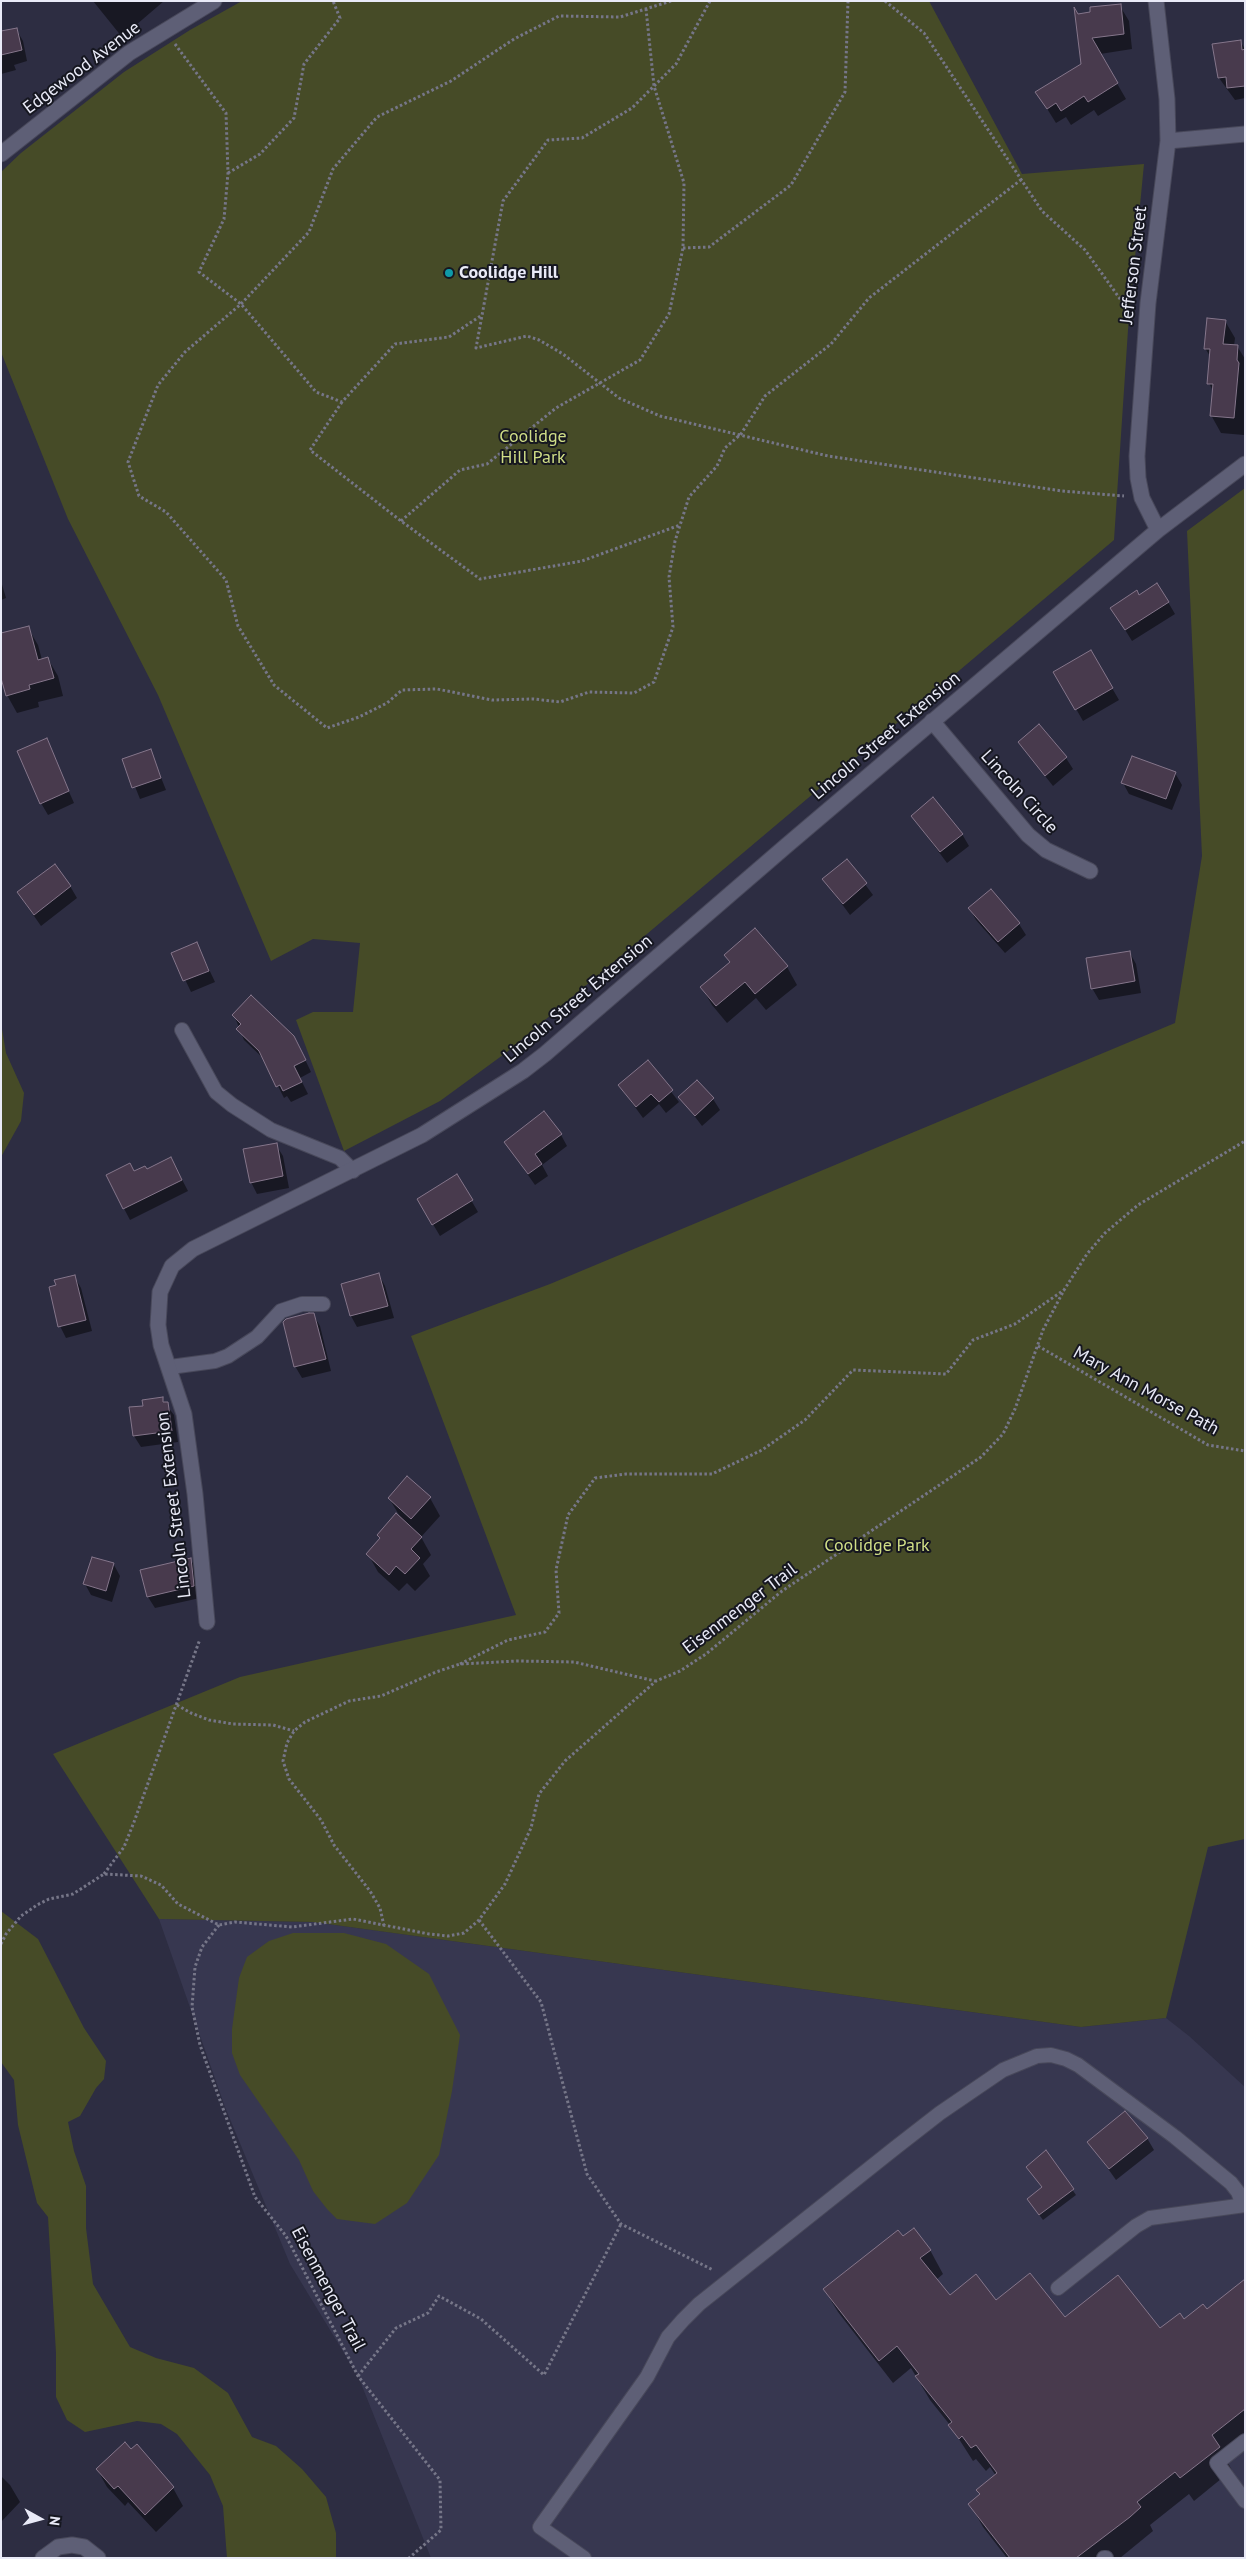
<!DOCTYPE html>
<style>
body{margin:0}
#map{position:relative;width:1246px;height:2559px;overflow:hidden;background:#2d2d42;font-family:"PT Sans",sans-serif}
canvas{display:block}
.frame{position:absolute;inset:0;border:2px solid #e9eaf7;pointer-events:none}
.north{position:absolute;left:15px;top:2494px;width:50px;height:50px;-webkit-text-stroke:4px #161720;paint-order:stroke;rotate:97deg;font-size:14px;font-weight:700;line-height:20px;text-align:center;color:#e9eaf7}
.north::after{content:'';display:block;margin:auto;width:18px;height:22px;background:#e9eaf7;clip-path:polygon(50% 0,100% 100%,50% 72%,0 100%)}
</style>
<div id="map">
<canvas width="1246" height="2559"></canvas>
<div class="frame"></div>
<div class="north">N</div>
</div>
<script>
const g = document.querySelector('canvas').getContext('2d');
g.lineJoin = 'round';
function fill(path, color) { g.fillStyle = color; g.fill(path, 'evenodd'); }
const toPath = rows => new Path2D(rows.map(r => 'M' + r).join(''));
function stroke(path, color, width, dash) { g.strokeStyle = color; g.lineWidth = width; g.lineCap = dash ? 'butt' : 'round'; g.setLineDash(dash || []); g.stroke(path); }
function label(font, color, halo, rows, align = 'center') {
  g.font = font + ' "PT Sans",sans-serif'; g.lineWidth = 4; g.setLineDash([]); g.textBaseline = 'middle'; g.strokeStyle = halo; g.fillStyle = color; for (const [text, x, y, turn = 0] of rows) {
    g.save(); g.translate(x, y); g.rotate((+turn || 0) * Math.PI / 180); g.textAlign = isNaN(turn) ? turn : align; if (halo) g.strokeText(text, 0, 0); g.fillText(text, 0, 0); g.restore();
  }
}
fill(toPath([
 [159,1919,313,1922,1081,2027,1166,2018,1189,2036,1245,2087,1245,2558,431,2558,358,2376,290,2264,225,2107]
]), '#373750');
fill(toPath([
 [242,1,929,1,1022,174,1144,164,1128,330,1114,540,507,1052,440,1101,344,1151,296,1020,313,1012,353,1012,360,943,313,939,271,961,158,695,68,519,1,352,1,172,21,153,124,72,190,30],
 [1245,488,1245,1839,1208,1847,1166,2018,1081,2027,313,1922,159,1919,53,1754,240,1677,516,1615,411,1336,550,1284,1175,1023,1202,856,1187,531],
 [1,1023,6,1053,24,1093,21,1121,1,1157],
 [1,1911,38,1939,84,2028,106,2061,104,2079,96,2088,80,2116,68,2122,74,2151,86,2186,86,2228,93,2284,130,2347,156,2358,194,2368,228,2393,252,2437,276,2446,302,2469,326,2497,336,2533,336,2558,227,2558,223,2506,210,2475,177,2434,161,2424,137,2421,85,2432,67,2420,56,2397,56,2353,48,2217,37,2203,18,2125,14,2080,1,2062],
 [293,1933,344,1933,386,1944,429,1974,460,2035,452,2091,439,2155,407,2203,375,2224,337,2219,327,2209,313,2191,299,2160,240,2075,232,2053,232,2029,239,1978,247,1957,269,1941]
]), '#464b27');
fill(toPath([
 [93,1,164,1,122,37],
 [1120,6,1129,21,1132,49,1100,54,1126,99,1098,116,1094,110,1071,125,1066,117,1056,123,1046,107,1083,65,1077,15],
 [1,29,4,32,16,29,23,41,27,61,14,65,16,70,1,74],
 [1240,41,1245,49,1245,98,1235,100,1219,78],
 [1225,321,1235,338,1234,346,1237,346,1245,359,1244,435,1221,433,1211,415,1213,391,1209,383,1211,358,1205,348],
 [1,581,6,598,1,600],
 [1139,596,1168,602,1175,614,1132,641,1119,620],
 [28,628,38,645,42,660,48,659,58,676,63,696,38,702,39,707,17,713,7,695],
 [1091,652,1119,700,1083,721,1055,672],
 [1039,726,1066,758,1073,769,1053,786,1019,743],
 [46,740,74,803,48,815,41,803],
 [150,750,166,790,140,799,124,759],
 [1175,773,1182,785,1172,810,1129,794,1123,783],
 [912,816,962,834,969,846,947,863],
 [847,860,873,895,850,915,824,880],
 [70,886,77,898,41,926,18,893],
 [991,891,1019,924,1026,935,1005,953,976,920,970,909],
 [755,930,787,967,797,985,766,1010,756,998,727,1023,712,1005,702,988,731,963,726,955],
 [197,944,215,982,191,992,173,954],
 [1130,953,1136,964,1141,993,1099,1000,1092,988],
 [234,1015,300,1049,311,1072,300,1078,308,1094,291,1102,287,1096,284,1098,265,1060,244,1040],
 [648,1062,679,1102,666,1113,659,1104,643,1118,619,1085],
 [697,1081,713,1099,720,1110,702,1126,680,1097],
 [561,1135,567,1146,542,1165,548,1176,535,1185,505,1142],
 [276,1145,283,1156,289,1188,257,1194,251,1182],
 [177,1170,188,1191,130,1220,107,1176,147,1171],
 [457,1176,478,1212,440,1236,418,1199],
 [379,1275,385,1286,394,1318,357,1327,351,1316,342,1284],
 [74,1276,81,1288,92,1331,66,1338,60,1326],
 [313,1314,320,1326,331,1371,302,1378,295,1366],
 [162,1399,174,1415,178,1442,141,1447,134,1436,145,1407],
 [407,1478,430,1498,440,1516,421,1537,431,1555,423,1564,430,1576,415,1591,407,1583,399,1591,378,1572,368,1554,381,1539,378,1535,402,1520,389,1498],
 [191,1560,197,1571,200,1598,155,1608,148,1597],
 [114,1565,120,1576,112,1602,91,1595,85,1584],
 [1147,2138,1154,2150,1116,2180,1089,2142],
 [1046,2152,1076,2195,1043,2220,1031,2204,1043,2188,1027,2167],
 [903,2238,930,2250,943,2274,936,2280,949,2297,996,2302,1065,2319,1160,2330,1207,2311,1245,2280,1245,2443,1225,2458,1232,2470,1194,2501,1189,2494,1150,2525,1153,2531,1120,2558,1007,2558,983,2527,970,2504,981,2495,996,2476,990,2467,986,2471,976,2459,973,2461,950,2425,930,2400,911,2368,893,2383,838,2312,824,2289],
 [137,2446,173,2488,183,2506,156,2532,128,2502,125,2506,107,2487,97,2469],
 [1,2476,10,2485,20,2502,1,2522]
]), '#0007');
const building = toPath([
 [1121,4,1124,34,1092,38,1118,83,1088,102,1084,96,1061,111,1056,103,1047,109,1035,92,1081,64,1074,7,1078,14,1090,12,1090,7,1121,4],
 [17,28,22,50,1,55,1,31,17,28],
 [1241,40,1242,50,1245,49,1245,86,1227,88,1226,77,1218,78,1212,44,1241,40],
 [1207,318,1226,320,1223,344,1238,345,1237,360,1239,363,1234,418,1210,416,1213,384,1207,384,1210,349,1204,349,1207,318],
 [1157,583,1169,602,1125,630,1110,608,1137,590,1139,595,1157,583],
 [29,626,38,660,48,657,54,678,29,685,30,689,6,696,1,678,1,633,29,626],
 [1091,650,1113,688,1075,710,1053,672,1091,650],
 [1039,724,1067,757,1045,776,1018,742,1039,724],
 [47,738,69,791,40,804,17,751,47,738],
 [151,749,161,778,132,788,122,759,151,749],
 [1132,756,1176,772,1166,799,1121,783,1132,756],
 [933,797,963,834,940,852,911,816,933,797],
 [847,859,867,883,843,904,822,879,847,859],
 [55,864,71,886,34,915,17,892,55,864],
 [991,889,1020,923,998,942,968,908,991,889],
 [755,928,788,966,755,994,745,982,716,1006,700,987,730,962,724,955,755,928],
 [197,942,209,971,183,981,171,953,197,942],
 [1130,951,1135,981,1091,989,1086,958,1130,951],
 [251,995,294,1036,306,1060,294,1066,302,1082,283,1091,280,1085,276,1087,259,1051,236,1029,241,1024,232,1015,251,995],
 [648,1060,673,1090,659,1102,651,1094,636,1107,618,1085,648,1060],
 [697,1080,714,1098,695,1116,678,1097,697,1080],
 [544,1111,562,1134,535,1154,542,1164,528,1174,504,1142,544,1111],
 [277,1143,283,1176,250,1183,243,1149,277,1143],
 [171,1157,182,1180,123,1209,106,1175,130,1163,134,1171,145,1166,147,1169,171,1157],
 [457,1174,473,1200,432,1225,417,1199,457,1174],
 [379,1273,388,1306,350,1316,341,1284,379,1273],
 [75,1275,86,1320,58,1327,49,1287,56,1285,54,1280,75,1275],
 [309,1313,314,1313,326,1359,294,1367,283,1322,286,1319,309,1313],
 [163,1397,163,1402,168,1402,172,1431,133,1436,129,1407,143,1406,142,1400,163,1397],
 [407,1476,431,1497,411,1519,388,1498,407,1476],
 [396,1513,422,1537,411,1549,420,1558,405,1574,396,1566,389,1575,366,1554,380,1538,377,1535,396,1513],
 [92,1557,114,1563,106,1591,83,1584,92,1557],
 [191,1558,194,1586,147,1597,140,1570,191,1558],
 [1125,2111,1148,2138,1109,2169,1087,2142,1125,2111],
 [1046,2150,1074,2189,1039,2215,1027,2199,1042,2187,1026,2167,1046,2150],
 [914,2228,931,2250,920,2258,950,2295,976,2274,996,2300,1030,2273,1065,2317,1118,2275,1160,2328,1180,2313,1184,2319,1203,2304,1207,2309,1245,2279,1245,2409,1212,2435,1220,2447,1180,2478,1175,2472,1137,2502,1141,2507,1130,2517,1076,2558,1010,2558,968,2504,980,2494,976,2490,997,2473,976,2445,971,2448,962,2436,959,2439,948,2425,952,2422,915,2376,919,2374,897,2346,879,2361,823,2289,898,2230,903,2236,914,2228],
 [125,2442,131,2449,137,2444,174,2487,145,2515,118,2486,114,2489,96,2469,125,2442]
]);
fill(building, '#483a4d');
stroke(building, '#85768b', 1);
const lane = toPath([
 [182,1030,216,1092,232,1105,271,1130,340,1158,353,1171],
 [170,1367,215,1361,228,1356,257,1337,281,1311,302,1304,323,1304],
 [1058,2288,1136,2226,1150,2218,1245,2205],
 [1245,2441,1217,2463,1245,2501],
 [584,2558,540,2527,647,2377,668,2337,683,2320,699,2304,895,2148,940,2113,1003,2070,1037,2056,1051,2055,1066,2059,1078,2065,1175,2137,1231,2183,1238,2192,1243,2205],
 [1104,2558,1106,2558]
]);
const street = toPath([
 [1156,1,1167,99,1168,141,1148,303,1137,456,1138,478,1142,498,1158,530],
 [1168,141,1245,134],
 [1,154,129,53,214,1],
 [932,721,1028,835,1046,850,1090,871],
 [207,1622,195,1494,184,1414,161,1345,158,1325,160,1292,172,1266,193,1249,422,1135,523,1071,545,1054,786,846,1158,530,1245,464],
 [43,2558,58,2547,72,2545,84,2547,98,2558]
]);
stroke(lane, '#48485a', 16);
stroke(street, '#48485a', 17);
stroke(toPath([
 [671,1,620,17,559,16,514,39,451,81,377,117,333,169,309,232,241,304,185,352,158,385,128,462,139,496,166,512,226,580,238,626,274,685,327,728,359,717,387,703,402,690,437,689,492,700,534,699,560,702,589,692,634,693,654,682,673,627,669,577,675,541,689,497,717,466,725,448,741,434,765,396,831,344,869,298,1022,179],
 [710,1,676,64,632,108,582,138,548,140,503,201,476,348,527,336,539,340,563,354,619,398,660,416,828,456,1062,491,1124,496],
 [885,1,924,33,1042,211,1085,250,1128,310],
 [175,44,226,113,228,173,224,219,199,272,241,304,316,392,342,402,395,344,449,337,482,315],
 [228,173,260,154,294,118,304,64,340,18,333,1],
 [683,248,709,247,791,185,845,92,848,1],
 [342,402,310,450,401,521,480,579,582,561,680,525],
 [401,521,460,470,487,464,556,408,640,360,669,314,683,248,684,183,654,86,646,9],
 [1038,1346,1208,1445,1245,1451],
 [460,1664,508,1640,545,1632,559,1613,556,1570,568,1515,595,1478,626,1474,712,1474,762,1450,805,1420,853,1370,946,1374,973,1340,1015,1324,1064,1290],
 [177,1705,191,1713,209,1720,233,1724,273,1725,294,1731],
 [104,1874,124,1847,134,1822,200,1639],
 [479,1920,541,2002,587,2174,621,2224,713,2270],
 [219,1925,202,1947,195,1967,192,2007,200,2045,255,2197,286,2236,358,2376,440,2480,441,2530,409,2558],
 [384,1926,380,1908,370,1891,334,1845,321,1820,289,1779,283,1761,287,1743,294,1731,305,1722,349,1701,381,1696,436,1672,460,1664,518,1661,574,1662,655,1681],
 [1,1944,6,1934,21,1916,37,1905,49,1899,73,1894,104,1874,141,1876,161,1885,178,1904,219,1925,235,1922,292,1927,353,1919,429,1934,448,1936,464,1933,479,1920,505,1884,531,1828,539,1794,565,1761,656,1681,680,1671,706,1654,782,1591,981,1457,1003,1434,1015,1409,1043,1330,1064,1290,1087,1254,1105,1233,1138,1205,1245,1141],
 [358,2376,396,2328,428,2313,439,2296,481,2319,544,2375,621,2224]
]), '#767688', 3, [2.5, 2.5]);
stroke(lane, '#5e5f76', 14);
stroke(street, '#5e5f76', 15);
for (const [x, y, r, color] of [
 [449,273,5,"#0f9aa8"]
]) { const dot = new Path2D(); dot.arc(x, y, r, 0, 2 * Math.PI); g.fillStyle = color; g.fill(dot); stroke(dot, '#161720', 2); }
label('18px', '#e9eaf7', '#161720', [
 ["Edgewood Avenue",82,68,-37],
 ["Jefferson Street",1134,265,-83],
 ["Lincoln Street Extension",886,736,-40],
 ["Lincoln Circle",1019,792,48],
 ["Lincoln Street Extension",578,999,-40],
 ["Mary Ann Morse Path",1146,1391,29],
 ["Lincoln Street Extension",174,1505,-97],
 ["Eisenmenger Trail",740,1609,-37],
 ["Eisenmenger Trail",328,2289,62]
]);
label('bold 18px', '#e9eaf7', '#161720', [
 ["Coolidge Hill",459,273]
], 'left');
label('18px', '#d0de87', '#161720', [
 ["Coolidge",533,437],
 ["Hill Park",533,458],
 ["Coolidge Park",877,1546]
]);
</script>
